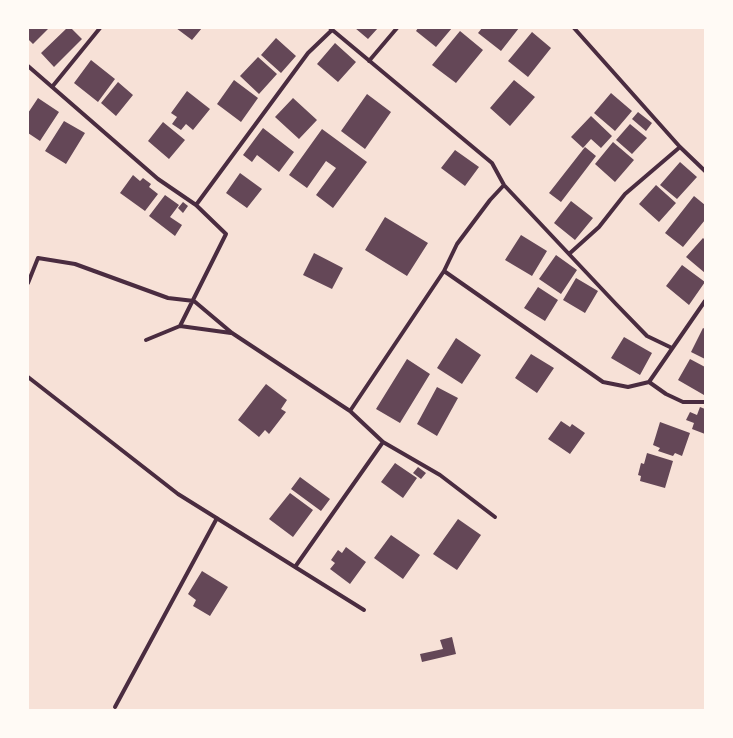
<!DOCTYPE html>
<style>
body{margin:0}
#map{position:relative;width:733px;height:738px;overflow:hidden;background:#f7e1d7;font-family:"Noto Sans",sans-serif}
canvas{display:block}
.frame{position:absolute;inset:0;border:29px solid #fffaf5;pointer-events:none}
</style>
<div id="map">
<canvas width="733" height="738"></canvas>
<div class="frame"></div>
</div>
<script>
const g = document.querySelector('canvas').getContext('2d');
g.lineJoin = 'round';
function fill(path, color) { g.fillStyle = color; g.fill(path, 'evenodd'); }
const toPath = rows => new Path2D(rows.map(r => 'M' + r).join(''));
function stroke(path, color, width, dash) { g.strokeStyle = color; g.lineWidth = width; g.lineCap = dash ? 'butt' : 'round'; g.setLineDash(dash || []); g.stroke(path); }
fill(toPath([
 [28,28,49,28,33,44,28,39],
 [67,28,71,28,82,39,54,67,41,53],
 [176,28,202,28,192,40],
 [355,28,378,28,368,39],
 [418,28,452,28,436,47,416,31],
 [482,28,519,28,501,51,478,33],
 [460,31,483,50,456,83,432,65],
 [532,32,551,48,528,77,508,61],
 [276,38,296,56,281,73,261,55],
 [335,43,356,62,338,82,317,64],
 [258,57,277,74,259,94,240,76],
 [91,60,115,79,98,102,74,83],
 [234,80,258,98,241,122,217,104],
 [514,80,535,97,510,126,490,108],
 [118,82,133,95,116,116,101,103],
 [187,91,210,109,193,130,186,124,181,130,172,124,177,117,171,113],
 [611,93,632,111,615,131,594,113],
 [367,94,391,112,365,149,341,131],
 [38,98,59,112,40,141,28,133,28,113],
 [293,98,317,120,299,139,275,117],
 [638,112,652,123,646,131,632,119],
 [591,116,612,136,601,148,591,139,583,148,571,137],
 [64,121,85,133,66,164,45,151],
 [163,122,185,140,169,159,148,141],
 [630,124,647,138,632,154,616,140],
 [263,128,294,152,279,172,257,155,252,162,243,155],
 [322,129,367,162,333,208,316,195,336,168,326,161,307,188,289,175],
 [613,142,634,160,615,182,595,164],
 [585,147,596,156,561,202,549,193],
 [455,150,479,167,465,186,441,168],
 [680,162,697,177,677,199,660,185],
 [240,173,262,189,247,208,226,193],
 [133,175,140,181,143,178,151,184,149,187,158,194,145,211,120,193],
 [656,185,676,203,659,222,639,204],
 [165,195,179,205,170,217,182,225,175,236,149,216],
 [694,196,705,205,705,220,683,247,665,233],
 [571,201,593,218,575,240,554,223],
 [183,202,188,206,183,213,178,208],
 [385,217,428,243,407,276,365,250],
 [521,235,547,251,532,276,505,260],
 [703,238,705,240,705,273,686,257],
 [314,253,343,268,332,289,303,275],
 [556,255,577,270,561,294,539,279],
 [682,265,705,282,689,305,666,286],
 [576,278,598,291,585,313,563,300],
 [538,287,558,300,545,321,524,308],
 [703,328,705,329,705,359,691,352],
 [624,337,652,353,640,375,611,358],
 [456,338,481,355,462,384,437,368],
 [531,354,554,368,537,393,515,378],
 [407,359,430,374,400,423,376,409],
 [690,359,705,367,704,395,678,380],
 [266,384,287,400,281,409,286,412,269,434,265,430,259,437,238,420],
 [437,387,458,398,437,436,417,424],
 [700,407,705,409,705,434,692,429,694,423,686,420,690,412,697,415],
 [561,421,570,427,572,424,585,433,570,454,548,439],
 [660,422,690,433,682,456,675,453,673,456,658,451,660,448,653,445],
 [647,453,673,461,665,488,640,481,641,476,638,475,641,463,644,464],
 [395,463,417,478,403,498,381,482],
 [418,467,426,473,421,479,413,473],
 [300,477,330,499,321,511,291,489],
 [290,493,313,510,293,537,269,519],
 [458,519,481,535,457,570,433,554],
 [391,535,420,555,403,579,374,558],
 [346,547,366,562,350,584,330,569,335,563,331,560,338,550,342,553],
 [202,571,228,587,210,616,193,606,196,600,188,594],
 [452,637,456,654,422,662,420,654,443,649,440,640]
]), '#644757');
stroke(toPath([
 [330,28,492,163,504,185,616,304,647,336,672,348],
 [574,28,680,147,705,171],
 [369,61,397,28],
 [28,66,158,179,196,205,226,234,180,326],
 [52,87,100,28],
 [196,205,308,53,332,30],
 [569,254,599,227,625,194,680,147],
 [444,271,603,382,628,387,649,382,666,394,683,402,705,402],
 [28,283,38,258,75,264,168,298,194,301,232,333,350,411,383,442,440,475,495,517],
 [146,340,180,326,231,333],
 [28,377,178,494,364,610],
 [649,382,705,301],
 [350,411,444,271,457,244,490,200,504,185],
 [295,567,383,442],
 [115,707,217,518]
]), '#4a2c40', 4);
</script>
